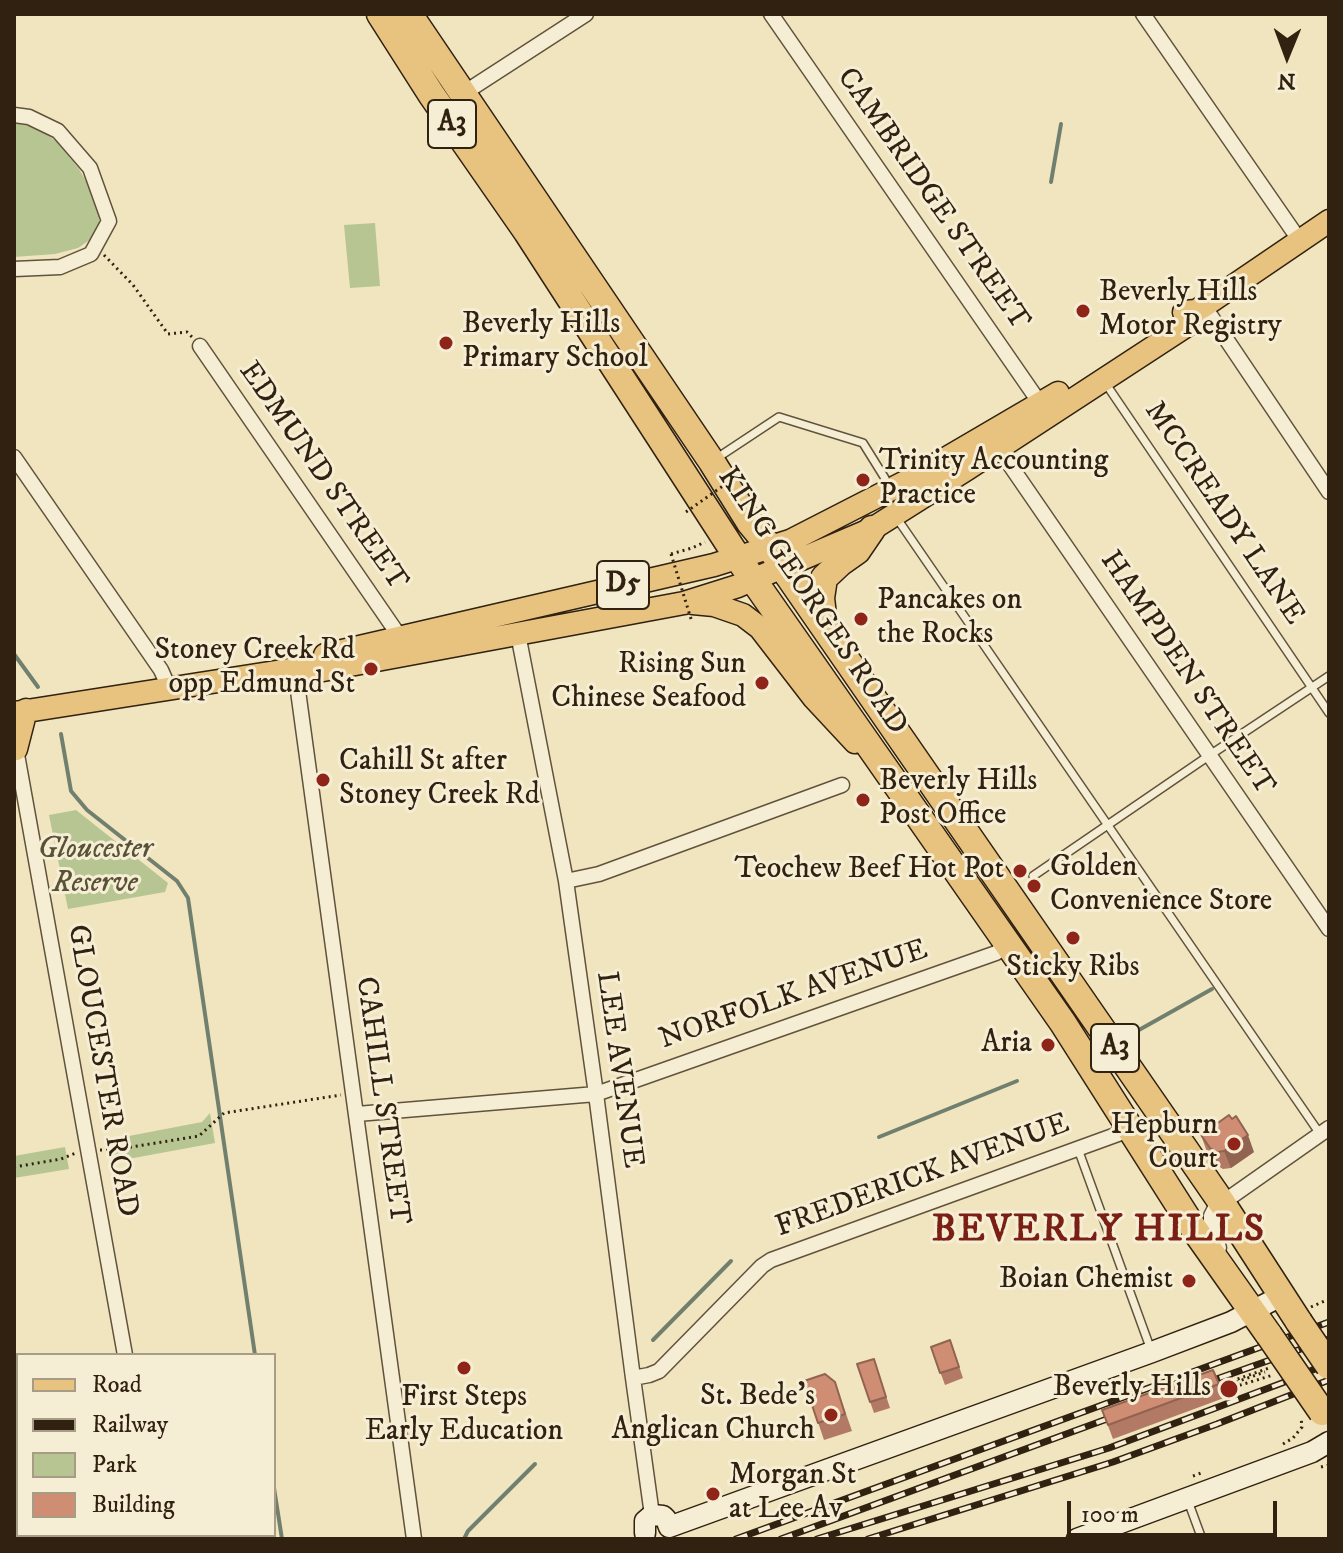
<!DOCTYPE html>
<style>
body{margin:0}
#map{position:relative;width:1343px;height:1553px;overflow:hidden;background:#f0e5be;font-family:"IM FELL DW Pica",serif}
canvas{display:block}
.frame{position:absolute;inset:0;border:16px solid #312110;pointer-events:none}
.legend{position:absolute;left:16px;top:1353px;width:260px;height:184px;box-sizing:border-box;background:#f5eed5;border:2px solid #a79c86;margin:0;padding:10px 14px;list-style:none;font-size:24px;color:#312110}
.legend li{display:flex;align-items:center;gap:16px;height:40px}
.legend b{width:40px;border:2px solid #a79c86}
.north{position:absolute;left:1247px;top:16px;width:80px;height:80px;-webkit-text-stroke:6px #f5eed5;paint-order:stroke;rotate:181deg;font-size:22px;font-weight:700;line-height:32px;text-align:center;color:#312110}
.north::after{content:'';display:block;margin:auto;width:28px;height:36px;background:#312110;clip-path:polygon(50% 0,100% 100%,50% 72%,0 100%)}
.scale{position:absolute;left:1067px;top:1501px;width:210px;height:36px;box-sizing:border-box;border:4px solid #312110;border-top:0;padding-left:10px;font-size:24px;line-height:28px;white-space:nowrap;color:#312110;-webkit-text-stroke:6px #f5eed5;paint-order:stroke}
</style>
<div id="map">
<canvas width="1343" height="1553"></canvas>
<div class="frame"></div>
<ul class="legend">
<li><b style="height:10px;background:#e8c27f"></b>Road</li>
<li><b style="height:10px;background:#312110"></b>Railway</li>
<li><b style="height:22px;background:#b7c593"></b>Park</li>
<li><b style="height:22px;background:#cf8e74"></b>Building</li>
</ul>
<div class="north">N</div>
<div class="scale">100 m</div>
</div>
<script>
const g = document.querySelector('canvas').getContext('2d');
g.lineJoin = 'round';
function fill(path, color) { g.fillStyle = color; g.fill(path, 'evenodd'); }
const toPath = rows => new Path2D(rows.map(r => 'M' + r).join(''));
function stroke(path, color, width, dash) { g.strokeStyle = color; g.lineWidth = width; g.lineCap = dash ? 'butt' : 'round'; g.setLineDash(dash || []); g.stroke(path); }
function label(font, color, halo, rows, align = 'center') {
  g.font = font + ' "IM FELL DW Pica",serif'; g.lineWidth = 6; g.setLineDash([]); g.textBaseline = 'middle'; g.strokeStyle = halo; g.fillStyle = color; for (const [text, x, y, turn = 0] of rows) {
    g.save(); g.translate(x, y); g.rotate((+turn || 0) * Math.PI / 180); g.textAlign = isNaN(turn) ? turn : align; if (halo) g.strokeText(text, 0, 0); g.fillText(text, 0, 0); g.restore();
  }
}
fill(toPath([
 [14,121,39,129,56,141,79,169,94,195,99,209,99,223,91,239,78,248,55,254,14,257],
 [375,223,380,286,350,288,344,225],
 [76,810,168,883,165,892,68,909,49,815],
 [210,1113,215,1143,112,1162,108,1140,202,1122],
 [65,1147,69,1169,14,1178,14,1156]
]), '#b7c593');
stroke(toPath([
 [1051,182,1061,124],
 [14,654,38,687],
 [61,734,71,791,87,810,177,881,188,898,255,1355],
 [1130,1035,1212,989],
 [879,1137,1017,1081],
 [653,1340,731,1261],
 [274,1488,282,1539],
 [464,1539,468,1531,535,1464]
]), '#71806e', 4);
const lane = toPath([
 [1106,384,1329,713],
 [717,458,779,417,863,443,891,488],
 [896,517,1320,1134],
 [1033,876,1210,755,1329,676],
 [1078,1149,1151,1350],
 [1188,1501,1202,1539]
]);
const street = toPath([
 [771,14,1044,409],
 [1143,14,1300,241],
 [464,93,586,14],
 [14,115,29,117,58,131,90,168,109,221,91,254,60,267,14,269],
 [1204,306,1329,492],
 [200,346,400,637],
 [999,449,1329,929],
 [14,457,161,670,169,688],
 [518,634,566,881,596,1094,633,1378,652,1515],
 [295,669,414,1539],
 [16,749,125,1355],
 [566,881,599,874,842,785],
 [357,1114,596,1094,996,953,1008,944],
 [1219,1248,1211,1226,1211,1216,1215,1208,1329,1128],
 [633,1378,649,1375,659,1371,762,1266,771,1260,1132,1129],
 [156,1535,157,1539]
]);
const secondary = toPath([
 [669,1527,1152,1352,1231,1322,1281,1296],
 [645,1533,645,1521,652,1515,663,1516,666,1519,669,1527],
 [1077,1539,1312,1452,1329,1442]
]);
const primary = toPath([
 [1184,312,1196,311,1204,306,1329,221],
 [693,603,714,605,743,615,760,628,814,698,855,742],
 [325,655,714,565,790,541,911,479,1058,393],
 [14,713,295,669,323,670,684,603,738,586,872,529,967,469,1192,322,1196,311],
 [16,749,26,710]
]);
const highway = toPath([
 [380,14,431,94,527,232,738,558,1063,1023,1194,1229,1269,1335],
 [409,14,712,462,750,523,770,547,783,568,1164,1119,1222,1203,1299,1322],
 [824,624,821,598,824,578,840,563,857,551,872,529]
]);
stroke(lane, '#61523c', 10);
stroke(street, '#61523c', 17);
stroke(secondary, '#312110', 23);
stroke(primary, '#312110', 25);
stroke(highway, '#312110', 29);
stroke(toPath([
 [104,255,133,285,168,334,187,332,192,337],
 [671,554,692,548,705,542],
 [100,1150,113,1150,199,1136,224,1113,341,1095],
 [14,1167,61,1159,76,1153],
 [1311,1307,1329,1299],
 [1231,1378,1237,1396],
 [1232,1381,1269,1368],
 [1236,1382,1265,1372],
 [1234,1387,1273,1375],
 [1283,1444,1293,1438,1302,1427,1301,1417],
 [1321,1467,1329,1465],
 [1193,1476,1204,1472]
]), '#312110', 3, [2, 4]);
stroke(lane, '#f5eed5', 7);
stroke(street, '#f5eed5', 14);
stroke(secondary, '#f5eed5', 20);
stroke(primary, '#e8c27f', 22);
stroke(highway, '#e8c27f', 26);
const rail = toPath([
 [1197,1386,1329,1339],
 [736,1539,1329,1322],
 [781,1539,1126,1412],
 [817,1539,1109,1448,1282,1383,1329,1363],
 [868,1539,1113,1462,1217,1424,1329,1380]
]);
stroke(rail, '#312110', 7);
stroke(rail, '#f5eed5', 4, [12]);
const highwayBridge = toPath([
 [1299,1322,1329,1366],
 [1269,1335,1322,1412]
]);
stroke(highwayBridge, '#312110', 29, []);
stroke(toPath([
 [686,512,737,476],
 [671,554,692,622]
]), '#312110', 3, [2, 4]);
stroke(highwayBridge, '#e8c27f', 26);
fill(toPath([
 [1201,1135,1254,1152,1231,1168,1223,1169,1216,1165,1207,1152],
 [950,1340,963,1378,945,1385,931,1347],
 [874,1359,890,1408,874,1413,857,1364],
 [1213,1370,1224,1398,1113,1439,1102,1410],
 [804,1381,835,1382,852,1431,824,1440]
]), '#b27a64');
fill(toPath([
 [1248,1135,1254,1152,1231,1168,1224,1151]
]), '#916351');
const building = toPath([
 [1229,1115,1232,1119,1236,1116,1248,1135,1224,1151,1217,1152,1210,1148,1201,1135,1229,1115],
 [950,1340,959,1367,940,1373,931,1347,950,1340],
 [874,1359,886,1397,870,1402,857,1364,874,1359],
 [1213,1370,1219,1384,1108,1425,1102,1410,1213,1370],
 [825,1374,835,1382,845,1414,818,1423,804,1381,825,1374]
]);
fill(building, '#cf8e74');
stroke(building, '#916351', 2);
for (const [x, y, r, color] of [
 [1083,311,8,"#8f2418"],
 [446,343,8,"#8f2418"],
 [863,480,8,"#8f2418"],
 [861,619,8,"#8f2418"],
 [371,669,8,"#8f2418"],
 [762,683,8,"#8f2418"],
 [323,780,8,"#8f2418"],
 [863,800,8,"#8f2418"],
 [1020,871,8,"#8f2418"],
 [1034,886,8,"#8f2418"],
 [1073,938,8,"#8f2418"],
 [1048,1045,8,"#8f2418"],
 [1234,1144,8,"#8f2418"],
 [1189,1281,8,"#8f2418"],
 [464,1368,8,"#8f2418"],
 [1229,1389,10,"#8f2418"],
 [831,1415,8,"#8f2418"],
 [713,1494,8,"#8f2418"]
]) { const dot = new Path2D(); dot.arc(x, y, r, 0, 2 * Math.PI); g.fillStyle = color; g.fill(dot); stroke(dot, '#f5eed5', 3); }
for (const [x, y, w] of [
 [452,124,48],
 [623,585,52],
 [1115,1048,48]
]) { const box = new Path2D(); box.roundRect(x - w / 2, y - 24, w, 48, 6); g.fillStyle = '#f5eed5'; g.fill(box); stroke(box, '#312110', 2); }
label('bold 28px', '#312110', null, [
 ["A3",452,124],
 ["D5",623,585],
 ["A3",1115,1048]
]);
label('30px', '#312110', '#f5eed5', [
 ["CAMBRIDGE STREET",932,200,55],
 ["EDMUND STREET",322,477,55],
 ["MCCREADY LANE",1223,514,56],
 ["KING GEORGES ROAD",811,602,56],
 ["HAMPDEN STREET",1186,674,56],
 ["NORFOLK AVENUE",794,996,-19],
 ["LEE AVENUE",618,1070,82],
 ["GLOUCESTER ROAD",101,1071,80],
 ["CAHILL STREET",381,1101,82],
 ["FREDERICK AVENUE",923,1177,-20]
]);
label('30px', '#312110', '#f5eed5', [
 ["Beverly Hills",1099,294],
 ["Motor Registry",1099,328],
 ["Beverly Hills",462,326],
 ["Primary School",462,360],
 ["Trinity Accounting",879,463],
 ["Practice",879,497],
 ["Pancakes on",877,602],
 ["the Rocks",877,636],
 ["Stoney Creek Rd",355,652,"right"],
 ["opp Edmund St",355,686,"right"],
 ["Rising Sun",746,666,"right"],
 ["Chinese Seafood",746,700,"right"],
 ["Cahill St after",339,763],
 ["Stoney Creek Rd",339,797],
 ["Beverly Hills",879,783],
 ["Post Office",879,817],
 ["Golden",1050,869],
 ["Convenience Store",1050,903],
 ["Teochew Beef Hot Pot",1004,871,"right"],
 ["Sticky Ribs",1073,969,"center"],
 ["Aria",1032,1045,"right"],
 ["Hepburn",1218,1127,"right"],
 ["Court",1218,1161,"right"],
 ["Boian Chemist",1173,1281,"right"],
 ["Beverly Hills",1211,1389,"right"],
 ["St. Bede's",815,1398,"right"],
 ["Anglican Church",815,1432,"right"],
 ["First Steps",464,1399,"center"],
 ["Early Education",464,1433,"center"],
 ["Morgan St",729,1477],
 ["at Lee Av",729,1511]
], 'left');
label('italic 30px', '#595237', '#f5eed5', [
 ["Gloucester",95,851],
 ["Reserve",95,885]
]);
g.letterSpacing = '2px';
label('bold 38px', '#7a1f14', '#f5eed5', [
 ["BEVERLY HILLS",1099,1232]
]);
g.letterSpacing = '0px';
</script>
